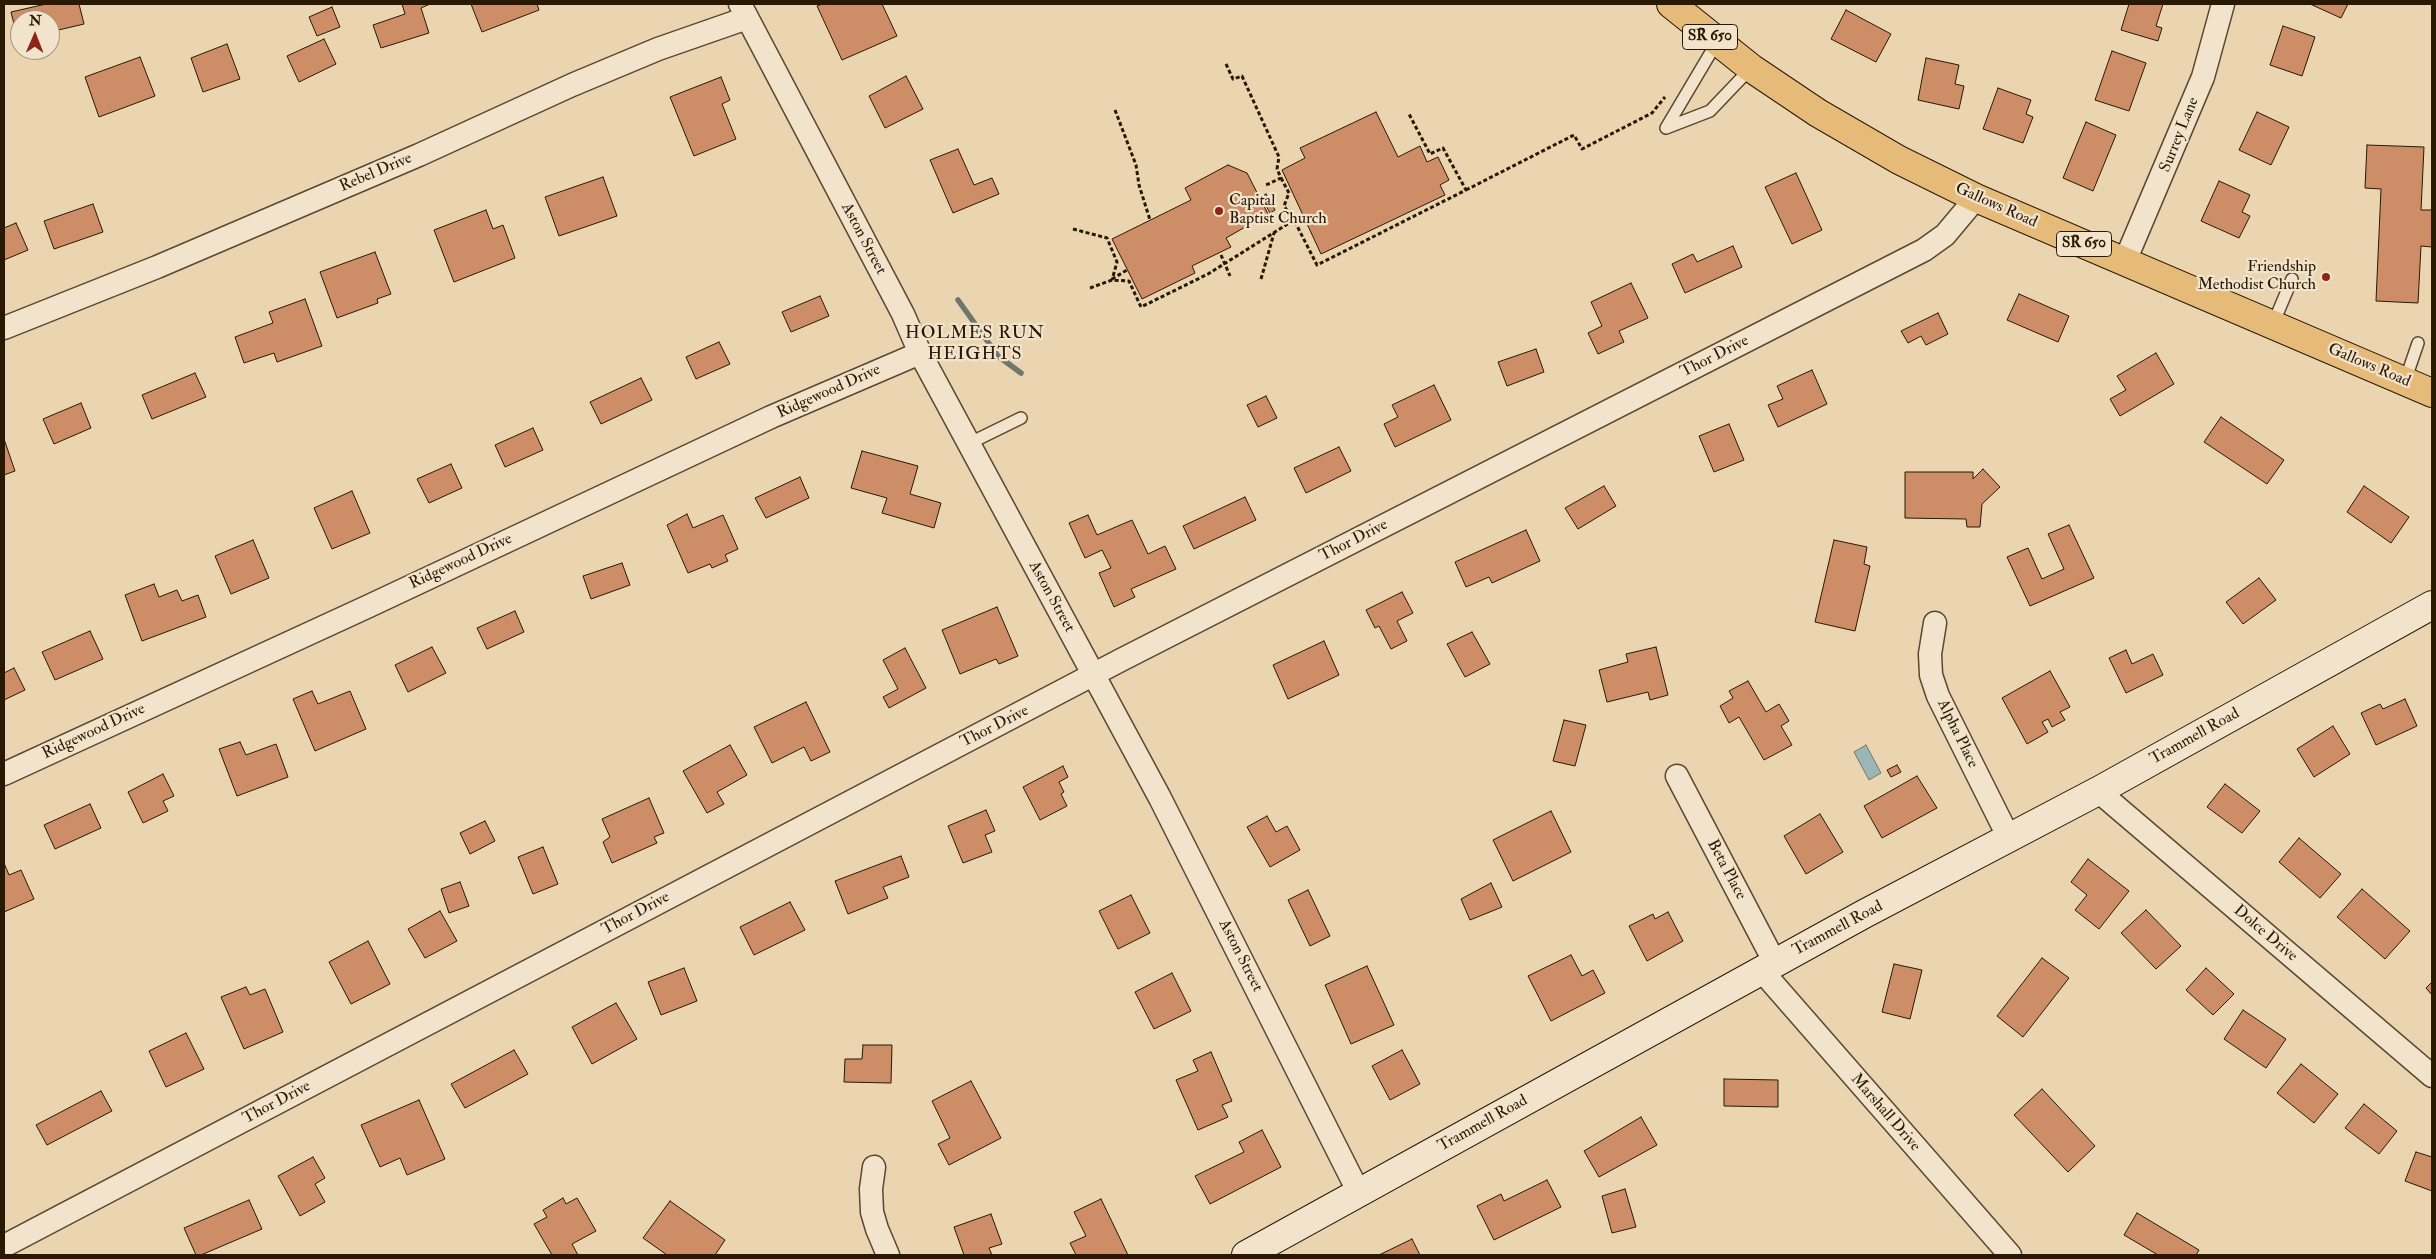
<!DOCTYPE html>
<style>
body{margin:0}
#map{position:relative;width:2436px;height:1259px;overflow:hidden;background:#ebd5b0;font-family:"IM FELL Double Pica",serif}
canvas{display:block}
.frame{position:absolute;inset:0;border:5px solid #291802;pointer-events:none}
.north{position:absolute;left:10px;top:10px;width:50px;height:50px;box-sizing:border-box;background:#f2e4cc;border:1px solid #a2927b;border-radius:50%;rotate:1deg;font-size:14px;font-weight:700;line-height:20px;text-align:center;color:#291802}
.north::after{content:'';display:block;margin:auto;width:18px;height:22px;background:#8f2418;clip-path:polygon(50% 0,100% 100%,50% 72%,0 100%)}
</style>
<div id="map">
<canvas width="2436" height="1259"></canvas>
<div class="frame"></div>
<div class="north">N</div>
</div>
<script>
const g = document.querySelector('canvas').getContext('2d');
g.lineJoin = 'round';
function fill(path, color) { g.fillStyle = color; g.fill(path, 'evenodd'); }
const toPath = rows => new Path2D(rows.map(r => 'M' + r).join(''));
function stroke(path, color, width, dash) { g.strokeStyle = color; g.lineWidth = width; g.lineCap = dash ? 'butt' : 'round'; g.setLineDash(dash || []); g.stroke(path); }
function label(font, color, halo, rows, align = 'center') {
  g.font = font + ' "IM FELL Double Pica",serif'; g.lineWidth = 4.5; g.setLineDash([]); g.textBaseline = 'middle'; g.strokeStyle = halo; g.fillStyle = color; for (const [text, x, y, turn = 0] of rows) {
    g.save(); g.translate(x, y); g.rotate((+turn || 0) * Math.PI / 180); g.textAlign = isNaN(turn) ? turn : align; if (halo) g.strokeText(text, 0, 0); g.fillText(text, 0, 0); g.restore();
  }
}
const water = toPath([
 [1866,745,1881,773,1869,780,1854,752,1866,745]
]);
fill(water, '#9cb6b6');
stroke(water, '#6e776e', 1);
stroke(toPath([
 [958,300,998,356,1021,373]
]), '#6e776e', 5.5);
const building = toPath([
 [46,4,79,4,84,24,50,32,50,20,20,20,20,39,18,40,11,12,46,4],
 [402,4,430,4,421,8,429,33,381,48,373,25,405,14,402,4],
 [471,4,537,4,539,10,482,32,471,4],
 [822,4,882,4,897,36,842,60,817,6,822,4],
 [2129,4,2163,4,2156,26,2162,28,2158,41,2121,30,2129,4],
 [2310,4,2348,4,2341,18,2310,4],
 [332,7,340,27,317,36,309,17,332,7],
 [1846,10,1891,34,1876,62,1831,39,1846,10],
 [2283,26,2315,37,2302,76,2270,65,2283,26],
 [324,39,336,64,299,82,287,56,324,39],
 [227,44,240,79,203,92,191,58,227,44],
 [2112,51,2146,63,2129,111,2095,100,2112,51],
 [140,57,155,96,99,117,85,77,140,57],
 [1926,58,1959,65,1955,84,1964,86,1959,109,1918,100,1926,58],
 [906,76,923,109,885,128,869,96,906,76],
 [721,77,730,100,722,104,736,139,694,156,670,97,721,77],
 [1998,88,2031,100,2026,114,2033,117,2023,143,1983,129,1998,88],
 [1376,112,1398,157,1420,146,1427,162,1438,157,1449,180,1440,185,1445,195,1321,254,1282,170,1305,158,1300,148,1376,112],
 [2257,112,2289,127,2271,165,2239,150,2257,112],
 [2086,122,2116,135,2093,191,2063,178,2086,122],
 [2367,145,2424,147,2421,210,2432,210,2432,247,2421,246,2418,303,2376,301,2381,189,2365,188,2367,145],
 [958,149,974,185,992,178,999,194,953,213,930,160,958,149],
 [1228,165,1247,173,1268,214,1226,238,1231,247,1192,266,1195,273,1142,299,1112,239,1191,200,1185,188,1228,165],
 [1796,173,1822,230,1792,244,1765,187,1796,173],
 [603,177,617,216,559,236,545,197,603,177],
 [2219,181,2250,195,2242,212,2250,216,2239,238,2201,221,2219,181],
 [1266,194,1275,210,1270,213,1261,197,1266,194],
 [93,204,103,232,54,249,44,221,93,204],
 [486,210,493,229,503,225,515,258,454,282,434,230,486,210],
 [16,223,28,250,4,260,4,228,16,223],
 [1733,246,1742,267,1685,293,1672,264,1693,254,1697,262,1733,246],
 [375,252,391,294,377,299,378,303,337,318,320,272,375,252],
 [1631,283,1648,318,1619,331,1624,342,1598,354,1588,333,1602,326,1591,302,1631,283],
 [2019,294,2069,316,2058,342,2007,320,2019,294],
 [820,296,829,316,791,332,782,312,820,296],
 [305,299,322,346,277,362,274,353,244,363,235,337,273,323,269,312,305,299],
 [1938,313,1948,334,1926,345,1921,336,1908,343,1901,331,1938,313],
 [719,342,730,364,696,379,686,357,719,342],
 [1536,349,1544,372,1507,386,1498,362,1536,349],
 [2156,353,2174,384,2120,416,2110,399,2126,390,2117,376,2156,353],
 [1812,370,1827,404,1778,427,1768,405,1783,399,1777,386,1812,370],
 [195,373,206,397,152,419,142,395,195,373],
 [641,378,652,400,601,424,590,402,641,378],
 [1434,385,1451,420,1395,447,1384,424,1398,417,1392,405,1434,385],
 [1266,396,1277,418,1258,427,1247,405,1266,396],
 [81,403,91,428,54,444,43,419,81,403],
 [2221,417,2284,460,2267,484,2204,442,2221,417],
 [1729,424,1744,460,1714,472,1699,436,1729,424],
 [533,428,543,450,505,467,495,445,533,428],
 [4,439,15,471,4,475,4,439],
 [1339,447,1351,471,1306,493,1294,468,1339,447],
 [862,451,918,466,910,494,941,503,934,528,882,513,887,498,851,488,862,451],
 [451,464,462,488,429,503,417,479,451,464],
 [1983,469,2000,487,1982,504,1980,527,1967,527,1966,519,1905,518,1905,472,1973,472,1973,479,1983,469],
 [800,477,809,498,766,518,755,498,800,477],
 [1604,486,1616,506,1578,529,1565,508,1604,486],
 [2364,486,2409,517,2391,543,2347,512,2364,486],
 [352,491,370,533,332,549,314,508,352,491],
 [1245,497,1256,520,1194,549,1183,526,1245,497],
 [687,514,693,528,723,515,738,549,725,555,728,561,712,568,710,564,688,573,667,525,687,514],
 [1088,515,1097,535,1132,520,1148,554,1165,546,1176,569,1131,589,1135,597,1114,607,1099,573,1111,568,1102,550,1085,558,1069,523,1088,515],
 [2069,525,2094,578,2030,606,2007,557,2028,548,2042,579,2064,569,2048,534,2069,525],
 [1526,530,1540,561,1492,583,1489,577,1466,587,1455,562,1526,530],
 [253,540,269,578,231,594,215,556,253,540],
 [1834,540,1867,547,1864,564,1870,566,1855,631,1815,622,1834,540],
 [622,563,630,585,591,599,583,576,622,563],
 [2259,578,2276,600,2243,624,2226,602,2259,578],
 [154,584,159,597,177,590,182,601,198,595,206,617,142,641,125,595,154,584],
 [1402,592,1413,613,1397,621,1407,641,1391,649,1379,626,1375,628,1366,610,1402,592],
 [997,607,1018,656,999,664,996,659,960,674,942,630,997,607],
 [515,611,524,632,487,649,477,628,515,611],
 [90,631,103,659,55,680,42,652,90,631],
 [1472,632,1490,664,1465,677,1447,644,1472,632],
 [1324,641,1339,675,1288,699,1273,665,1324,641],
 [432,647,446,673,408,692,395,665,432,647],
 [1656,647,1668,695,1650,700,1648,692,1607,702,1599,670,1628,662,1626,654,1656,647],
 [905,648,926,688,889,708,883,697,898,689,883,660,905,648],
 [2126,650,2132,664,2153,654,2163,675,2126,693,2109,658,2126,650],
 [14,668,25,690,4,700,4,673,14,668],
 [2050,671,2070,707,2060,712,2065,720,2052,727,2048,719,2042,722,2048,732,2027,744,2002,698,2050,671],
 [1748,681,1766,712,1779,704,1789,721,1781,726,1792,745,1764,760,1739,717,1729,723,1720,706,1733,698,1729,691,1748,681],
 [312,691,318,704,350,691,366,729,315,751,293,699,312,691],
 [2405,699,2417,726,2376,745,2361,713,2380,704,2383,709,2405,699],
 [806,702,830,752,811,761,804,747,772,763,754,727,806,702],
 [1564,720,1586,725,1575,766,1553,761,1564,720],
 [2333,726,2350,754,2314,777,2297,749,2333,726],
 [240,742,246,755,276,744,288,777,237,796,219,749,240,742],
 [730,745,747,775,717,792,724,804,707,813,683,771,730,745],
 [1897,765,1901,772,1891,777,1887,770,1897,765],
 [1063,766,1068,777,1059,782,1064,792,1061,794,1067,806,1040,820,1023,787,1063,766],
 [163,774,174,796,163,801,168,811,143,823,128,792,163,774],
 [1917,776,1937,808,1882,838,1864,806,1917,776],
 [2225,784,2260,811,2242,833,2207,807,2225,784],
 [649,798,664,833,654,837,657,843,612,863,603,842,610,837,602,819,649,798],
 [90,804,101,828,55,849,44,825,90,804],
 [986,810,995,831,985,835,992,852,963,863,948,826,986,810],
 [1551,811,1571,852,1513,881,1493,840,1551,811],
 [1820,814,1843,852,1806,874,1784,836,1820,814],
 [1267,816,1276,832,1287,826,1300,850,1270,867,1247,827,1267,816],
 [485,821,495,841,470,854,460,833,485,821],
 [2299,838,2341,874,2320,898,2279,862,2299,838],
 [543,847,558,884,533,894,518,857,543,847],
 [901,856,909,877,883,887,888,898,848,914,835,881,901,856],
 [2088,859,2129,891,2099,929,2075,910,2087,895,2071,882,2088,859],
 [4,863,9,875,21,870,34,899,4,912,4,863],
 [460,882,469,906,449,913,441,889,460,882],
 [1491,883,1502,907,1470,920,1461,899,1491,883],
 [2362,889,2410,931,2385,959,2337,917,2362,889],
 [1308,890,1330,936,1310,946,1288,900,1308,890],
 [1131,895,1150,933,1118,949,1099,911,1131,895],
 [790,902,805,930,754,955,740,927,790,902],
 [2146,910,2181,946,2156,969,2121,933,2146,910],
 [440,911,457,941,425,958,408,929,440,911],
 [1668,912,1683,941,1647,961,1629,926,1653,914,1655,919,1668,912],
 [368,941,390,984,351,1004,329,962,368,941],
 [1571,955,1582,976,1593,970,1605,993,1551,1021,1528,976,1571,955],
 [2042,958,2069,978,2023,1037,1997,1016,2042,958],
 [1894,964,1922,970,1910,1019,1882,1012,1894,964],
 [1367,966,1394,1025,1351,1044,1325,985,1367,966],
 [684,968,697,1001,661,1015,648,982,684,968],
 [2206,968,2234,994,2213,1015,2186,990,2206,968],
 [1172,973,1191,1011,1154,1029,1135,992,1172,973],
 [2432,982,2432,995,2426,988,2432,982],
 [246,987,250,995,265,989,283,1032,244,1049,221,997,246,987],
 [616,1003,637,1039,592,1064,572,1027,616,1003],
 [2243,1010,2286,1039,2266,1068,2224,1039,2243,1010],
 [186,1033,204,1069,166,1087,149,1051,186,1033],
 [863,1045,892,1045,891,1083,844,1082,845,1059,862,1059,863,1045],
 [514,1050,528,1074,465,1108,451,1084,514,1050],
 [1402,1050,1420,1084,1390,1100,1372,1066,1402,1050],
 [1211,1052,1232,1101,1222,1105,1228,1117,1198,1130,1176,1080,1198,1071,1193,1060,1211,1052],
 [2301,1064,2338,1094,2314,1123,2277,1093,2301,1064],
 [1724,1079,1778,1080,1778,1107,1724,1106,1724,1079],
 [971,1081,1001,1138,949,1165,938,1144,950,1138,932,1101,971,1081],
 [2042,1089,2095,1146,2068,1172,2014,1115,2042,1089],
 [101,1091,112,1111,47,1145,36,1125,101,1091],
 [419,1100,445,1159,407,1175,400,1158,380,1167,361,1125,419,1100],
 [2364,1104,2397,1131,2379,1154,2345,1128,2364,1104],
 [1641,1117,1657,1145,1599,1177,1584,1151,1641,1117],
 [1262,1130,1281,1167,1210,1204,1195,1176,1244,1152,1239,1142,1262,1130],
 [2416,1152,2432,1157,2432,1191,2405,1181,2416,1152],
 [313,1157,325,1178,315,1184,325,1202,300,1216,278,1176,313,1157],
 [1547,1180,1561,1207,1494,1240,1477,1206,1501,1194,1504,1201,1547,1180],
 [1625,1189,1636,1227,1612,1233,1602,1196,1625,1189],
 [563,1198,566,1204,577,1198,596,1231,572,1244,578,1255,552,1255,534,1224,547,1217,543,1210,563,1198],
 [1101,1199,1128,1255,1076,1255,1070,1243,1086,1236,1074,1212,1101,1199],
 [249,1200,262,1229,201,1255,196,1255,184,1228,249,1200],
 [670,1201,725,1240,715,1255,667,1255,643,1238,670,1201],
 [2137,1213,2199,1250,2196,1255,2158,1255,2124,1235,2137,1213],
 [991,1214,1002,1244,989,1248,992,1255,964,1255,954,1227,991,1214],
 [1412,1239,1420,1255,1379,1255,1412,1239]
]);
fill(building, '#cd8e67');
stroke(building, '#291802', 1);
const lane = toPath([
 [1666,128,1710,111,1751,68],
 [1666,128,1717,42],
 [2273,324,2292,279],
 [2405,381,2418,343],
 [970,443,1021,418]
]);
const street = toPath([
 [740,4,903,314,920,353,1160,798,1359,1193],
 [2125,261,2203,77,2223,4],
 [4,328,157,267,419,155,572,85,658,49,747,18],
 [1935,623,1930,654,1931,675,1938,696,2009,838],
 [4,774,369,606,771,417,920,353],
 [1677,776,1775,963],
 [2098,791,2432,1076],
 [1762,971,2010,1255],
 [874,1167,871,1189,872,1212,877,1229,888,1255],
 [4,1246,1121,660,1924,250,1945,235,1976,198]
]);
const secondary = toPath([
 [1246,1255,1864,914,2098,791,2432,605]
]);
const primary = toPath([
 [1671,4,1751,68,1818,113,1899,160,1976,198,2432,393]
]);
stroke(lane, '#5a472e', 14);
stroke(street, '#5a472e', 25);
stroke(secondary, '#291802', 30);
stroke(primary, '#291802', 30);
stroke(toPath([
 [1226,64,1233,79,1242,76,1279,157,1277,169,1281,178,1264,186],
 [1115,110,1136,165,1139,185,1150,220],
 [1281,178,1289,193,1284,206,1294,220],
 [1466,190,1574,135,1582,149,1652,113,1665,97],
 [1073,229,1107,238,1117,262,1112,280],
 [1221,255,1230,276],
 [1112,279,1127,270],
 [1261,279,1274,233],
 [1090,288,1112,280,1129,281,1141,307,1208,274,1294,220,1317,265,1466,190,1443,148,1430,154,1409,114]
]), '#291802', 3, [4, 2.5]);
stroke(lane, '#f2e4cc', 11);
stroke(street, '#f2e4cc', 22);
stroke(secondary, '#f2e4cc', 28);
stroke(primary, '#e6ba78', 28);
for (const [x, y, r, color] of [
 [1219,211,5,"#8f2418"],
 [2326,277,5,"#8f2418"]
]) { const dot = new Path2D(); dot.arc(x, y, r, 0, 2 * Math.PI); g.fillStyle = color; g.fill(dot); stroke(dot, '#f2e4cc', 2); }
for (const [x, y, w] of [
 [1710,37,55],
 [2084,244,55]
]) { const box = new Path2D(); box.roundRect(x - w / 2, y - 12.5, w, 25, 4); g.fillStyle = '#f2e4cc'; g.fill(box); stroke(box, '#291802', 1); }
label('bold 15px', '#291802', null, [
 ["SR 650",1710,37],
 ["SR 650",2084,244]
]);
label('16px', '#291802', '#f2e4cc', [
 ["Surrey Lane",2180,135,-68],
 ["Rebel Drive",376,173,-23],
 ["Gallows Road",1996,206,24],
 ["Aston Street",863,239,62],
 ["Thor Drive",1715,357,-27],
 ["Gallows Road",2369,366,23],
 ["Ridgewood Drive",829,392,-24],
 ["Thor Drive",1354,541,-27],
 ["Ridgewood Drive",461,562,-25],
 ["Aston Street",1051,597,61],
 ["Thor Drive",995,727,-27],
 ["Ridgewood Drive",94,732,-25],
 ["Alpha Place",1957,734,64],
 ["Trammell Road",2195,737,-29],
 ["Beta Place",1726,870,62],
 ["Thor Drive",636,914,-28],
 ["Trammell Road",1838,929,-28],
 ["Dolce Drive",2265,934,40],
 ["Aston Street",1240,956,63],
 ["Thor Drive",277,1103,-28],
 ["Marshall Drive",1885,1113,49],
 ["Trammell Road",1483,1124,-29]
]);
label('16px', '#291802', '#f2e4cc', [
 ["Capital",1229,202],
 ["Baptist Church",1229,220],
 ["Friendship",2316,268,"right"],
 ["Methodist Church",2316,286,"right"]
], 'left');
g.letterSpacing = '1px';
label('18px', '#291802', '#f2e4cc', [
 ["HOLMES RUN",975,334],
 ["HEIGHTS",975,355]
]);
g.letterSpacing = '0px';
</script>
